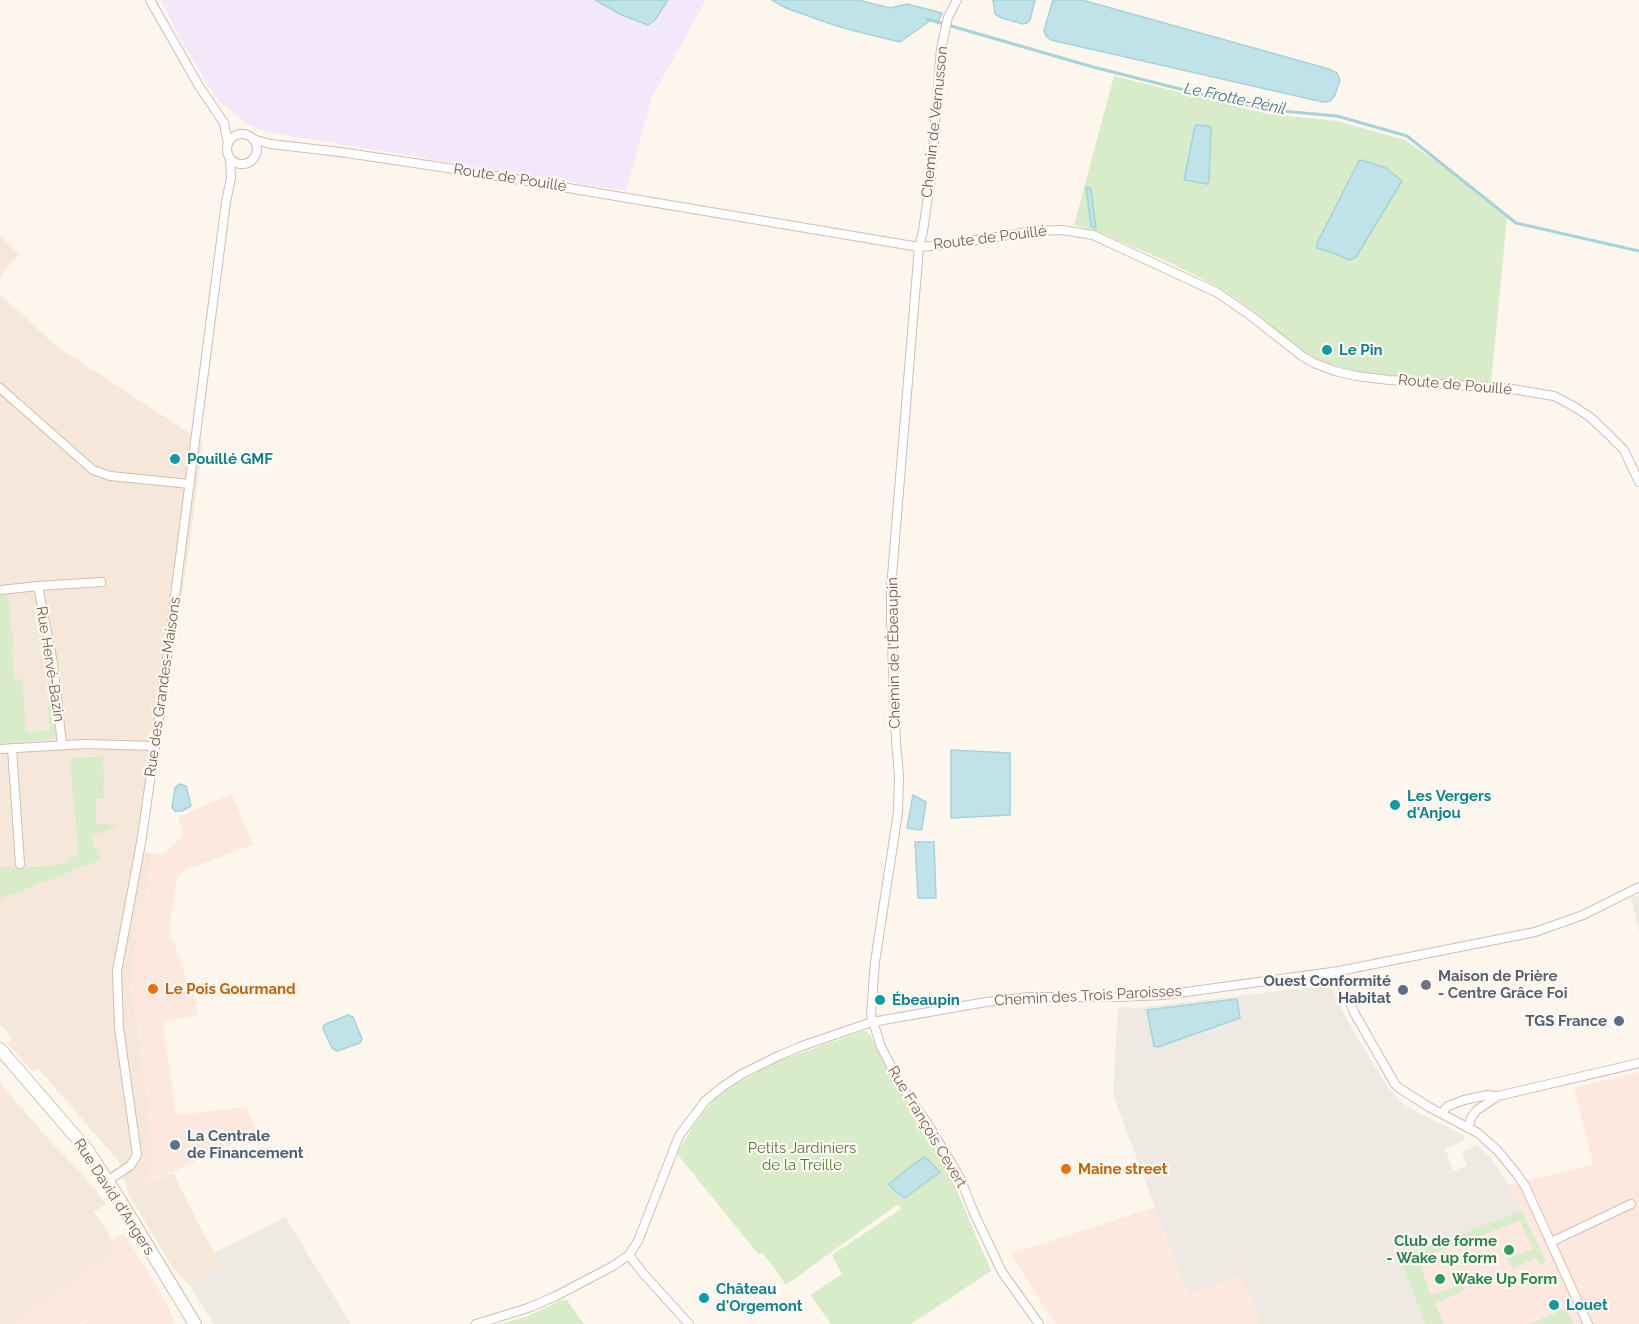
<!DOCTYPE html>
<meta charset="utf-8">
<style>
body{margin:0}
canvas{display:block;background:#fdf6ec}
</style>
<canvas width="1639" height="1324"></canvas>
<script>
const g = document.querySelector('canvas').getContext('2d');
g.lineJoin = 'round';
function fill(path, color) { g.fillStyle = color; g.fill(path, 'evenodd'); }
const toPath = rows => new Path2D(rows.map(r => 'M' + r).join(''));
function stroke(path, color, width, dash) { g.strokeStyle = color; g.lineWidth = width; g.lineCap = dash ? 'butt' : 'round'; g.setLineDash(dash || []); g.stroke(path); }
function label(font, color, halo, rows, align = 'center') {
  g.font = font + ' Raleway,sans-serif'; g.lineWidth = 4.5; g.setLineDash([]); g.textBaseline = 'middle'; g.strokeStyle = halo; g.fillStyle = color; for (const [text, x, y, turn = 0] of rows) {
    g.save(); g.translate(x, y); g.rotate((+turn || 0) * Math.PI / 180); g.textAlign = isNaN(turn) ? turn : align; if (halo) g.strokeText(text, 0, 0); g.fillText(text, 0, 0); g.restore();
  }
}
fill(toPath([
 [0,236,19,254,0,277],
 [0,294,55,345,203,442,190,542,143,852,153,854,144,899,135,919,137,940,130,986,136,1015,153,1152,152,1162,141,1187,173,1173,202,1231,223,1267,190,1286,172,1267,129,1195,119,1162,38,1068,33,1072,7,1043,12,1038,0,1025],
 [0,1083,51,1142,86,1178,106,1204,94,1212,110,1236,114,1251,77,1279,12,1324,0,1324]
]), '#f5e8da');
fill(toPath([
 [232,794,253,845,182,871,177,880,169,931,181,960,185,979,192,987,198,1015,163,1022,176,1115,246,1107,257,1132,141,1187,152,1162,153,1152,136,1015,130,986,137,940,135,919,137,907,144,899,153,854,163,855,183,836,179,817],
 [1639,1072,1639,1324,1425,1324,1400,1257,1521,1211,1508,1185,1593,1165,1574,1088],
 [1156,1207,1187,1294,1242,1274,1261,1324,1057,1324,1046,1310,1011,1254],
 [124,1233,165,1300,175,1324,85,1324,84,1321,80,1324,12,1324,104,1259,114,1251,111,1241]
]), '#fde8e0');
fill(toPath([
 [1639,895,1639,932,1631,898],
 [1327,985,1331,986,1333,990,1349,1023,1380,1075,1389,1088,1405,1106,1466,1136,1463,1141,1445,1148,1453,1171,1467,1166,1462,1152,1477,1145,1489,1156,1502,1174,1522,1211,1401,1257,1425,1324,1261,1324,1242,1275,1188,1295,1113,1095,1118,1007,1135,1008,1197,1001],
 [285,1217,351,1324,214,1324,190,1286,223,1267,215,1252]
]), '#efe9e4');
fill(toPath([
 [161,0,706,0,652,97,626,191,266,132,249,125,218,101,180,39]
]), '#f3e8fa');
fill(toPath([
 [1114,76,1268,114,1337,121,1405,140,1447,169,1507,218,1491,383,1362,373,1320,361,1293,344,1256,313,1222,289,1171,263,1096,231,1074,225],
 [0,595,8,595,13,642,12,650,14,679,22,679,26,732,50,730,48,706,53,706,56,734,51,739,0,744],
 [103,757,104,799,96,799,96,824,121,825,90,837,100,860,0,899,0,867,37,867,64,864,78,855,70,758],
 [864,1031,870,1034,897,1088,947,1167,946,1168,949,1172,991,1271,911,1324,831,1324,810,1295,842,1274,832,1255,901,1209,898,1204,786,1285,763,1253,759,1255,677,1154,693,1126,714,1099,734,1085,778,1061],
 [1522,1211,1546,1262,1540,1265,1536,1258,1512,1269,1507,1259,1533,1249,1520,1221,1418,1259,1431,1295,1463,1284,1466,1290,1435,1304,1444,1324,1425,1324,1400,1257],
 [562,1300,567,1300,584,1324,499,1324,528,1316],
 [1566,1308,1574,1324,1530,1324]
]), '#d8ecc9');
const water = toPath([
 [595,0,668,0,655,20,648,25,622,15,595,0],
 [772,0,858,0,890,8,907,4,942,13,938,22,931,20,900,42,851,30,828,23,786,8,772,0],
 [993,0,1035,0,1030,20,1027,23,1023,24,1002,18,995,14,993,0],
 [1053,0,1082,0,1329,69,1337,73,1340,80,1335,95,1330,101,1323,102,1051,40,1046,36,1044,30,1053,0],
 [1196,125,1209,126,1211,128,1209,181,1207,184,1184,180,1195,126,1196,125],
 [1362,160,1386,168,1402,181,1356,257,1349,260,1336,254,1317,248,1317,243,1359,161,1362,160],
 [1086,187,1091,189,1096,228,1091,226,1086,187],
 [951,750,1010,753,1010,815,951,818,951,750],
 [179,784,186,786,191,806,182,811,175,811,172,807,175,788,179,784],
 [913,795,926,802,922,829,919,830,907,828,913,795],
 [915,842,934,842,936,898,918,898,915,842],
 [1237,999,1240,1018,1158,1047,1154,1046,1147,1010,1237,999],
 [348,1015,353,1017,362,1039,360,1043,337,1051,332,1048,323,1029,324,1025,348,1015],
 [925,1157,940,1172,905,1198,895,1191,889,1184,911,1166,925,1157]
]);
fill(water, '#bfe3e8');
stroke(water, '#a5d3da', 1.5);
stroke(toPath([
 [927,19,1093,67,1204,95,1270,110,1337,116,1407,136,1516,223,1639,251]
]), '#a5d3da', 3);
const street = toPath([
 [150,0,199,86,224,123,228,144],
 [957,0,948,17,941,49,931,175,923,231,919,247,891,588,891,620,896,741,899,776,898,812,875,962,871,1015,881,1047,902,1087,928,1124,960,1178,974,1213,1002,1272,1039,1324],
 '227 149a15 15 0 1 1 30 0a15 15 0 1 1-30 0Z',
 [253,139,270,144,340,152,461,170,919,247,943,245,1035,231,1062,230,1093,235,1218,293,1251,316,1302,356,1314,363,1335,371,1356,376,1389,380,1512,389,1554,396,1573,406,1590,417,1607,433,1624,450,1639,482],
 [0,388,93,470,110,476,190,484],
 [38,586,101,582],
 [0,590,38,586,53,663,62,745],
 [12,748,20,864],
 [0,749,85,744,155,746],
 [1339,971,1341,983,1355,1014,1395,1084,1399,1088,1429,1107,1478,1133,1498,1151,1516,1173,1525,1186,1588,1324],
 [1441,1113,1448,1106,1464,1100,1487,1095,1497,1096],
 [1468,1128,1471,1118,1477,1110,1498,1096,1639,1063],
 [107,1181,130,1166,137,1155,119,1028,117,971,141,843,160,712,226,202,231,178,230,158],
 [1551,1242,1631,1204],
 [629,1255,641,1271,689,1324],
 [476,1324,528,1308,556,1296,613,1266,629,1255,638,1241,679,1136,705,1101,722,1087,742,1074,778,1056,802,1046,872,1022,986,1002,1029,997,1117,997,1164,995,1339,971,1535,932,1583,915,1639,887]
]);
const secondary = toPath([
 [0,1049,88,1151,121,1202,195,1324]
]);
stroke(street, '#d1beb0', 10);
stroke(secondary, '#d6c0b0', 14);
stroke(street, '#fff', 8);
stroke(secondary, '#fff', 12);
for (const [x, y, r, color] of [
 [1327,350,6,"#0f9aa8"],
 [175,459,6,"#0f9aa8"],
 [1395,805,6,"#0f9aa8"],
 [1426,985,6,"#6b7280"],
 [153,989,6,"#e8710a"],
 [1403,990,6,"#5c6f8a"],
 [880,1000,6,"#0f9aa8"],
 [1619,1021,6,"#5c6f8a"],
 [175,1145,6,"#5c6f8a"],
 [1066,1169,6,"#e8710a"],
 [1509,1250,6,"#2e9e5b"],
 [1440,1279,6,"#2e9e5b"],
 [704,1298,6,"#0f9aa8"],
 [1554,1305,6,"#0f9aa8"]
]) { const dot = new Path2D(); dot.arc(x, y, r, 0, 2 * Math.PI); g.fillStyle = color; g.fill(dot); stroke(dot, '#fffaf3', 2); }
label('15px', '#7a5c4d', '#fffaf3', [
 ["Chemin de Vernusson",935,122,-84],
 ["Route de Pouillé",510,178,9],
 ["Route de Pouillé",990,238,-7],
 ["Route de Pouillé",1455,385,5],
 ["Chemin de l'Ébeaupin",894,653,-91],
 ["Rue Hervé-Bazin",50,664,81],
 ["Rue des Grandes-Maisons",163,687,-82],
 ["Chemin des Trois Paroisses",1088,996,-3],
 ["Rue François Cevert",927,1127,59],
 ["Rue David d'Angers",114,1197,57]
]);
label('bold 15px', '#0d838f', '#fffaf3', [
 ["Le Pin",1339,350],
 ["Pouillé GMF",187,459],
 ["Les Vergers",1407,796],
 ["d'Anjou",1407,813],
 ["Ébeaupin",892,1000],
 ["Château",716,1289],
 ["d'Orgemont",716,1306],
 ["Louet",1566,1305]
], 'left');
label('bold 15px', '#5b616d', '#fffaf3', [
 ["Maison de Prière",1438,976],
 ["- Centre Grâce Foi",1438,993]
], 'left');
label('bold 15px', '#4e5e75', '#fffaf3', [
 ["Ouest Conformité",1391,981],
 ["Habitat",1391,998],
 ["TGS France",1607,1021],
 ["La Centrale",187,1136,"left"],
 ["de Financement",187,1153,"left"]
], 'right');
label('bold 15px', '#c56008', '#fffaf3', [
 ["Le Pois Gourmand",165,989],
 ["Maine street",1078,1169]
], 'left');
label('15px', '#537a41', '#fffaf3', [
 ["Petits Jardiniers",802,1148],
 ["de la Treille",802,1165]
]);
label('bold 15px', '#27864d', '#fffaf3', [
 ["Club de forme",1497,1241],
 ["- Wake up form",1497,1258],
 ["Wake Up Form",1452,1279,"left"]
], 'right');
label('italic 16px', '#437c86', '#fffaf3', [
 ["Le Frotte-Pénil",1235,99,12]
]);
</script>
